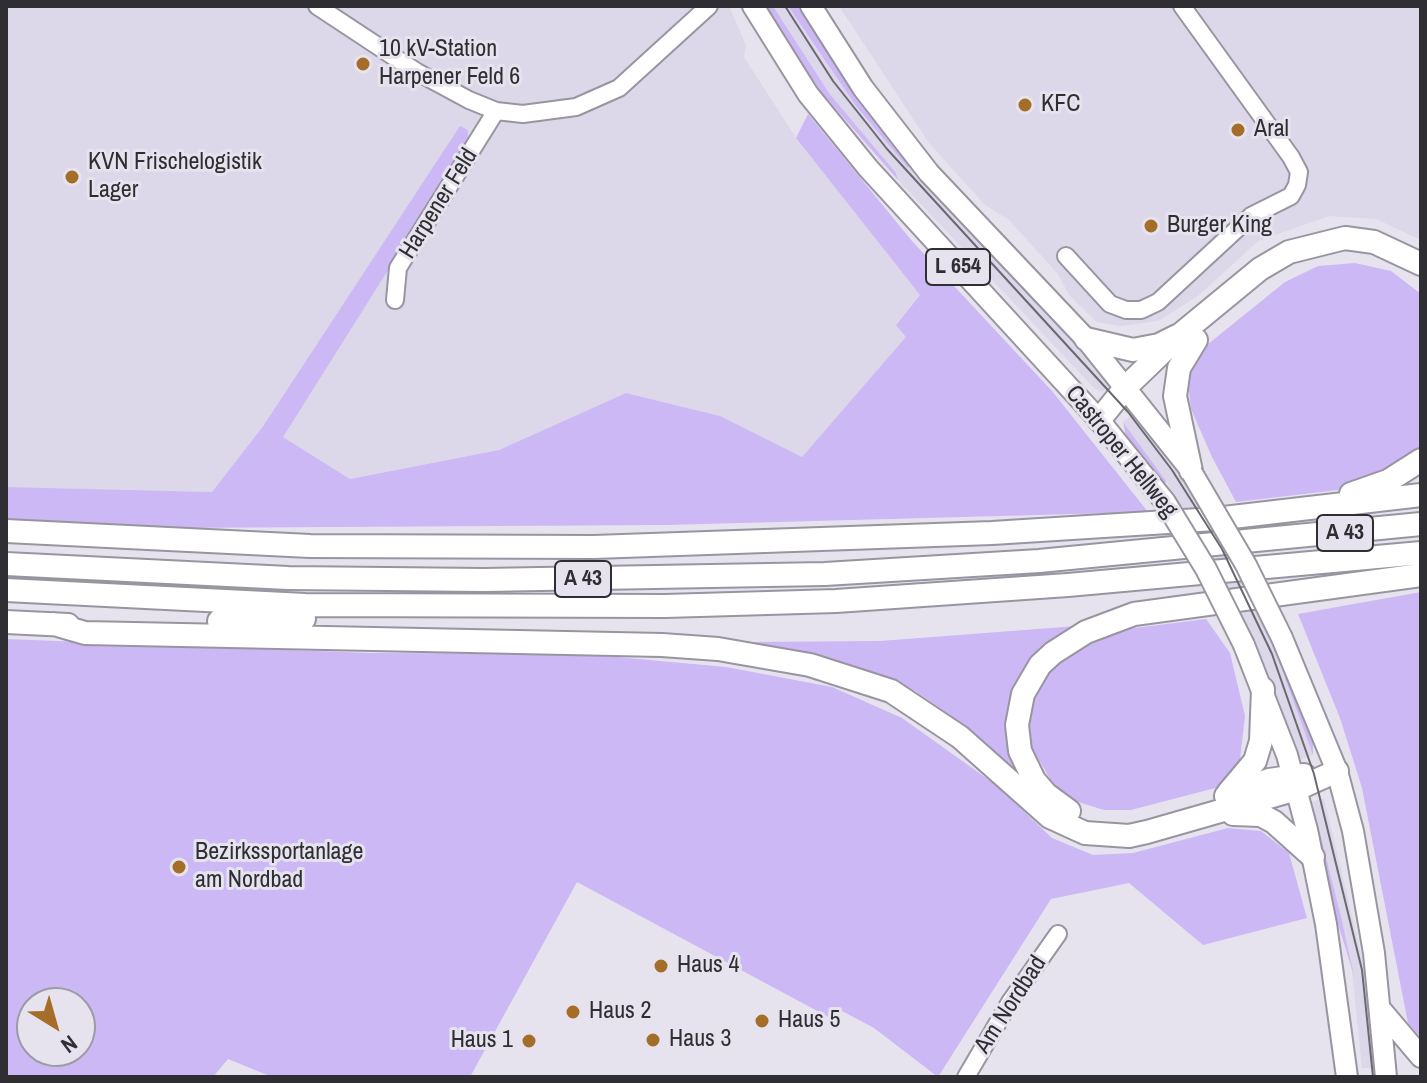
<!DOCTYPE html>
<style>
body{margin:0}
#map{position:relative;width:1427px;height:1083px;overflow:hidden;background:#e6e3ee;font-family:"Archivo Narrow",sans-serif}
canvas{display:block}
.frame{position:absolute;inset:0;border:8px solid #2f2e32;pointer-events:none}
.north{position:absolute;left:16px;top:987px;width:80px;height:80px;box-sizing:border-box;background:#e6e3ee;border:2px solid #9d9ba3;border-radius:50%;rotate:143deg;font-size:22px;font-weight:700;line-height:32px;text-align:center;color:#2f2e32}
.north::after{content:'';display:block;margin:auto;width:28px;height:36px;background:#a46d28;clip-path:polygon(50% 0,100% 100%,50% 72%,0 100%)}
</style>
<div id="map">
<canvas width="1427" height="1083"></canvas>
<div class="frame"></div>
<div class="north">N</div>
</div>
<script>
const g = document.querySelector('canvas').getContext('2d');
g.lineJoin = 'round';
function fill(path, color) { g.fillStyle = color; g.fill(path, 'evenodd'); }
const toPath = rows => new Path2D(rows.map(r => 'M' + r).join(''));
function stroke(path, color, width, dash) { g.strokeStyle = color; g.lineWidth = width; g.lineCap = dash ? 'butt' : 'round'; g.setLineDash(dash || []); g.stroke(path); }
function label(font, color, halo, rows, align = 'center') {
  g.font = font + ' "Archivo Narrow",sans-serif'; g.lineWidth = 6; g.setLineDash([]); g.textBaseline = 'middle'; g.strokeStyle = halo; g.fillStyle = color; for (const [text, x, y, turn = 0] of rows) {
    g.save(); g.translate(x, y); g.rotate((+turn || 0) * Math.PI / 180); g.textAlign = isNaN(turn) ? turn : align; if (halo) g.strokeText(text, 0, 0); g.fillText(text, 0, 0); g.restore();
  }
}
fill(toPath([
 [6,6,729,6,746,45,744,57,796,138,920,295,896,324,907,337,802,457,720,416,626,393,499,450,350,479,264,425,212,492,6,487],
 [773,6,788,6,856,106,908,168,910,166,1069,336,1110,386,1102,392,1095,389,898,180,896,173,829,93],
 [839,6,1421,6,1421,240,1376,219,1329,216,1258,241,1198,296,1158,321,1121,326,1097,322,1069,295,1058,274,1009,220,985,205,929,143],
 [1135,413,1182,477,1235,566,1285,670,1313,755,1299,760,1297,756,1271,682,1239,609,1166,481,1123,422],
 [1324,798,1366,975,1376,1068,1362,1068,1351,961,1312,802]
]), '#dcd7e9');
fill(toPath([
 [764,6,773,6,829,93,896,173,898,180,821,92],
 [788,6,798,6,835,64,910,166,908,168,856,106],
 [808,114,912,241,1052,391,1148,512,667,525,165,528,6,524,6,487,212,492,264,425,460,126,468,130,468,143,283,437,350,479,499,450,626,393,720,416,802,457,906,337,896,325,920,295,796,138],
 [1355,263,1391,271,1421,294,1421,446,1374,477,1338,490,1236,502,1212,457,1191,409,1189,392,1183,391,1192,357,1285,282,1318,266],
 [1123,422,1166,481,1165,484,1126,435],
 [1421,592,1421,1038,1408,1023,1362,788,1340,718,1298,614],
 [1206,619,1230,653,1245,716,1240,759,1246,764,1219,787,1131,810,1104,810,1078,802,1055,787,1030,745,1029,723,1034,696,1048,673,1068,654,1100,638,1127,629],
 [1077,626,1017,687,1009,706,1012,747,1035,792,950,715,915,691,812,654,753,646,752,642,880,641],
 [6,639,368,653,584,654,726,667,832,687,902,718,996,785,1052,838,1093,855,1133,853,1228,828,1261,831,1289,853,1307,918,1203,945,1129,883,1051,899,938,1077,874,1028,842,1011,836,1021,577,882,470,1077,272,1077,228,1059,213,1077,6,1077],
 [32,1003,80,1003,80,1051,32,1051],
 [1285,670,1313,736,1313,755,1285,678],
 [1312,802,1341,917,1354,976,1338,924]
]), '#ccb8f4');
const minor = toPath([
 [317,6,417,72,469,100,496,111,523,114,576,107,619,88,709,6],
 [1066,256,1110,304,1126,310,1141,310,1158,302,1251,216,1291,196,1297,185,1299,172,1291,157,1182,6],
 [395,300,398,268,496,111],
 [966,1077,1010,1002,1058,934]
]);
const major = toPath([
 [753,6,808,94,868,168,1099,420,1165,502],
 [811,6,863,88,929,173,1086,339,1190,469],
 [1282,638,1337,771,1353,831,1374,953,1386,1077],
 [1244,645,1287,755,1307,830,1326,924,1347,1077],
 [1382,1011,1421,1057]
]);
const highway = toPath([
 [1086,339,1133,350,1159,345,1177,336],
 [1099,420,1126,387,1181,334,1260,269,1289,252,1345,238,1374,242,1421,264],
 [1191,471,1175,396,1179,368,1196,340],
 [1351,494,1388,481,1421,460],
 [6,531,310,546,594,547,992,533,1215,519,1421,495],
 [6,564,288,578,484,580,825,574,1039,561,1421,524],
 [6,590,305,605,665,606,836,601,1068,585,1421,553],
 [219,621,304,619],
 [6,622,68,625],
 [54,624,85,633,662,645,718,649,810,665,891,691,960,737,1050,817,1085,833,1129,836,1147,832,1297,789,1337,771],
 [1228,793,1255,761,1261,741,1263,689],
 [1226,796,1269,780,1304,775],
 [1069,811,1046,794,1034,780,1020,751,1017,725,1023,694,1040,665,1053,653,1086,632,1134,614,1421,575],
 [1233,814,1261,815,1274,822,1313,857]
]);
stroke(minor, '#9995a0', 20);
stroke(major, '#9995a0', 24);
stroke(highway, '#9995a0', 26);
stroke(minor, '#fff', 16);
stroke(major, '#fff', 20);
stroke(highway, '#fff', 22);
stroke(toPath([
 [785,6,833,81,887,149,1128,412,1172,470,1222,549,1272,654,1314,774,1362,970,1373,1077]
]), '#6b6970', 2);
const majorBridge = toPath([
 [1192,473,1246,565,1282,638],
 [1165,502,1206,569,1244,645]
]);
stroke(majorBridge, '#9995a0', 24, []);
stroke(majorBridge, '#fff', 20);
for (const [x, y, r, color] of [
 [363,64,8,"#a46d28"],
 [1025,105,8,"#a46d28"],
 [1238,130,8,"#a46d28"],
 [72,177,8,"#a46d28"],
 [1151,226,8,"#a46d28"],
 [179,867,8,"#a46d28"],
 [661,966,8,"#a46d28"],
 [573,1012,8,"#a46d28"],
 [762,1021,8,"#a46d28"],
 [653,1040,8,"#a46d28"],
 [529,1041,8,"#a46d28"]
]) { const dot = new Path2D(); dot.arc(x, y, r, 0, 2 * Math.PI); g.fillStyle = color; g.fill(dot); stroke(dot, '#e6e3ee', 3); }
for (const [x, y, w] of [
 [958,267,64],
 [1345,533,56],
 [583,579,56]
]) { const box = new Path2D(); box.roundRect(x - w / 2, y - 18, w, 36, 6); g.fillStyle = '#e6e3ee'; g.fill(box); stroke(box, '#2f2e32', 2); }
label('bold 22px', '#2f2e32', null, [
 ["L 654",958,267],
 ["A 43",1345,533],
 ["A 43",583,579]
]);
label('24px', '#2f2e32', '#e6e3ee', [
 ["10 kV-Station",379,50],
 ["Harpener Feld 6",379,78],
 ["KFC",1041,105],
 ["Aral",1254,130],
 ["KVN Frischelogistik",88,163],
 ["Lager",88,191],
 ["Burger King",1167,226],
 ["Bezirkssportanlage",195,853],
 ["am Nordbad",195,881],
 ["Haus 4",677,966],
 ["Haus 2",589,1012],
 ["Haus 5",778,1021],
 ["Haus 3",669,1040],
 ["Haus 1",513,1041,"right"]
], 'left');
label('24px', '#2f2e32', '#e6e3ee', [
 ["Harpener Feld",439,204,-58],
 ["Castroper Hellweg",1121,452,51],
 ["Am Nordbad",1011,1005,-57]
]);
</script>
